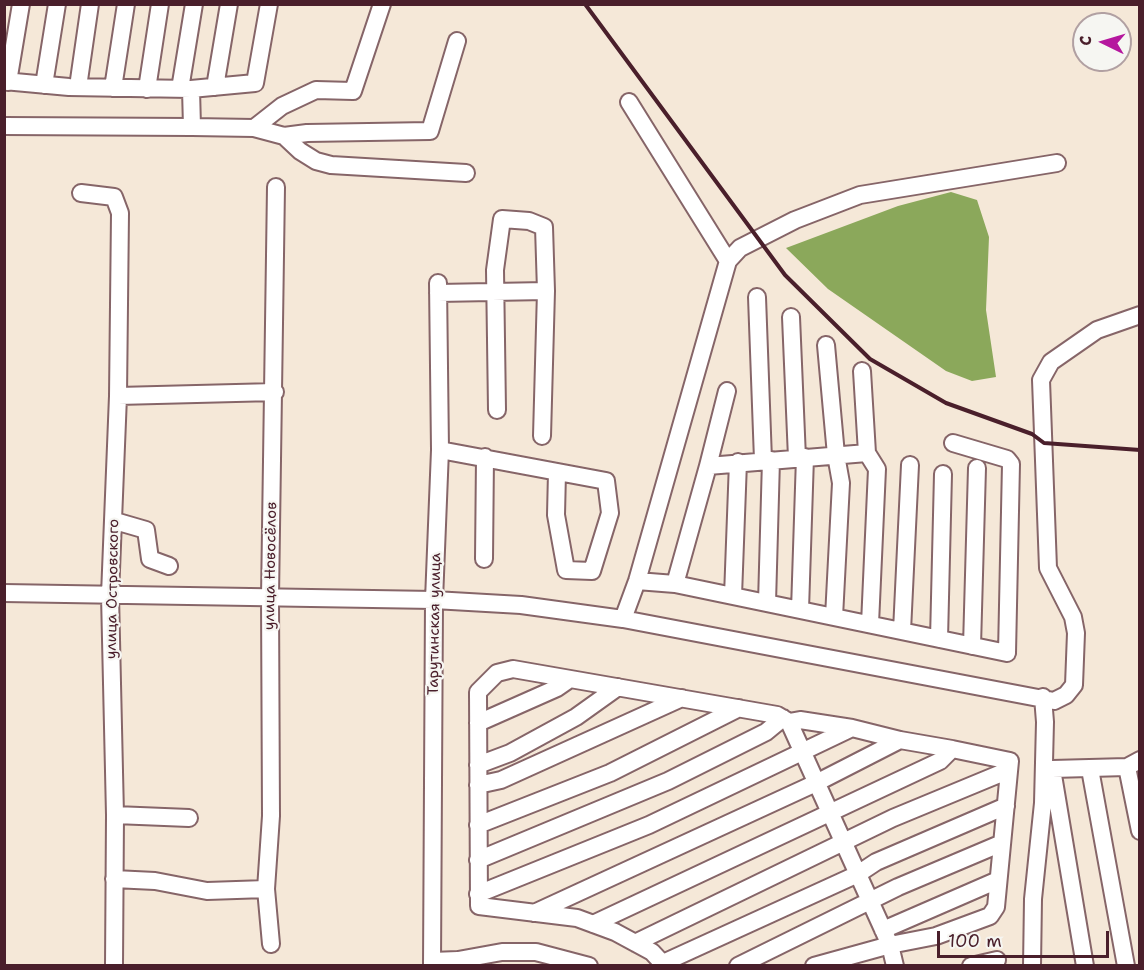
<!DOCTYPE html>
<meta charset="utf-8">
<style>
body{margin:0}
#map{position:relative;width:1144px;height:970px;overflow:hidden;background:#f5e8d8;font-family:"Shantell Sans",sans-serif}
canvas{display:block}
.frame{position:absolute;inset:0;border:6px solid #4a1f2b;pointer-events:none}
.north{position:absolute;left:1072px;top:12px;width:60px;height:60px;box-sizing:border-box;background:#f6f6f2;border:2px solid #b1a0a2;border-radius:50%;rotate:275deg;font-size:16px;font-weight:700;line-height:24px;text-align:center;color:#4a1f2b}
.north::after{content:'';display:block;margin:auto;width:21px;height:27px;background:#b5179e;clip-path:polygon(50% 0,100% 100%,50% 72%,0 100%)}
.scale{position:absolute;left:937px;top:931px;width:172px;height:27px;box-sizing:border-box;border:3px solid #4a1f2b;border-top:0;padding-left:8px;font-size:18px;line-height:21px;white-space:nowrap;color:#4a1f2b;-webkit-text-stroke:4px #f6f6f2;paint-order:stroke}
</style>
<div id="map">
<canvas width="1144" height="970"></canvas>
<div class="frame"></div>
<div class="north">С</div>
<div class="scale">100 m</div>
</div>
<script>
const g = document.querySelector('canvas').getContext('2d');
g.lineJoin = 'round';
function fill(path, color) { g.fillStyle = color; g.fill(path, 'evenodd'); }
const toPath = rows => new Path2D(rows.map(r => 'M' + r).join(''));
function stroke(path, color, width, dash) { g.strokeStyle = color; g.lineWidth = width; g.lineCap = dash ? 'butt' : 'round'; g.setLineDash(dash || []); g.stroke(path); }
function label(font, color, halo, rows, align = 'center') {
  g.font = font + ' "Shantell Sans",sans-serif'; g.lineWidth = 4.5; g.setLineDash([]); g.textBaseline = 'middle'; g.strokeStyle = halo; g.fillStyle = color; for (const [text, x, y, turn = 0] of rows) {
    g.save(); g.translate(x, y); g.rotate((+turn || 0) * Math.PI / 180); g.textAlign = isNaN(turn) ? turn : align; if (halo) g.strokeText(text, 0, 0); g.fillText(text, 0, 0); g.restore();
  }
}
fill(toPath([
 [951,192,977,200,989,237,986,310,996,377,972,381,946,371,828,289,786,248,898,206]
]), '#8ba85b');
const minor = toPath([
 [4,81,69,87,191,89,255,83,269,4],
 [8,82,21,4],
 [44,85,57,4],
 [78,87,90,4],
 [215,87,229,4],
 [113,88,126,4],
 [147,89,160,4],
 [180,89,194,4],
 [4,126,192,127,191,89],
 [192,127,254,128,284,136,300,151,316,161,331,165,466,173],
 [254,128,282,106,316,90,353,91,382,4],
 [284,136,307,133,430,131,457,41],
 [81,193,114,197,120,213,118,396,110,595,115,815,114,966],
 [728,261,740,248,795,220,860,195,1057,163],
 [438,293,546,291,542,436],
 [757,297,763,460],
 [791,317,797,458],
 [826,345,836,455,841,483,834,617],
 [862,371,867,453],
 [118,396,275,392],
 [497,410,495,270,502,219,529,221,544,227,546,291],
 [440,450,606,481,610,513,592,571,566,570,556,515,557,472],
 [708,466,727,391],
 [115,521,146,530,150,559,169,566],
 [484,559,485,457],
 [637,581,675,584,1007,653,1011,464,1007,459,953,443],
 [675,584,708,466,867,453,877,469,870,624],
 [4,593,434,600,521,605,623,619,1054,701,1066,695,1074,685,1076,633,1073,617,1048,568,1041,380,1051,362,1097,330,1140,315],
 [733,596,738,462],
 [767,603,771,460],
 [800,610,805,457],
 [623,619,637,581,728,261,629,102],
 [902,631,910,465],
 [939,639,943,474],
 [972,646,977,468],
 [478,723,557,688,570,679],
 [900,740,952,749],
 [478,765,510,753,576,717,618,687],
 [1127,767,1140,831],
 [1048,768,1052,769,1085,966],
 [1052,769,1127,767,1140,760],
 [1090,769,1126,966],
 [478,785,501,780,682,698],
 [115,815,189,818],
 [478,825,610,773,739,708],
 [478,860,668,781,766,732,783,718],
 [114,879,155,881,207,891,266,889],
 [478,894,649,825,852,728],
 [534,913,816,783,900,740,852,728,800,720,789,722],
 [593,924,940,761,952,749,1010,761,996,907,990,916,936,936,890,945,814,966],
 [883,930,998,880],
 [635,943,893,818,1009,770],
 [271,944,266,889,271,816,270,597,276,187],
 [432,961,458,960,502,952,536,952,589,966],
 [663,963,858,874,876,862,1006,806],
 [432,966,434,600,440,450,438,283],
 [665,966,652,952,615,932,577,918,479,906,478,692,497,673,513,669,777,715,789,722,890,945,895,966],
 [738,966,898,887,1002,843],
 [971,966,997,960],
 [1032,966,1033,899,1043,803,1045,722,1043,697]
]);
stroke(minor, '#866568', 20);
stroke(minor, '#fff', 16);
stroke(toPath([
 [585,4,785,275,870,359,946,403,1032,434,1044,443,1140,450]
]), '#4a1f2b', 4);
label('15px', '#4a1f2b', '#f6f6f2', [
 ["улица Новосёлов",271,566,-89],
 ["улица Островского",113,589,-89],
 ["Тарутинская улица",435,624,-89]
]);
</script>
